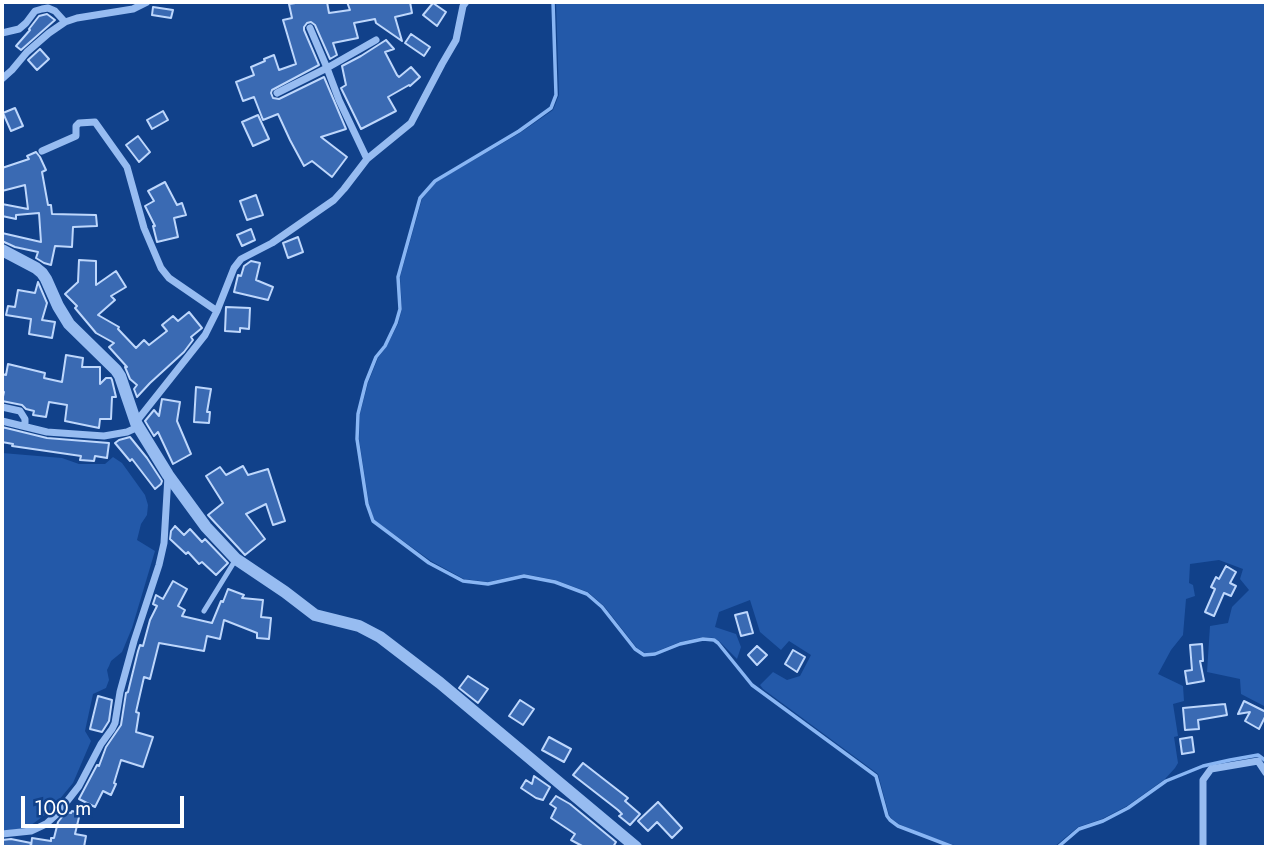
<!DOCTYPE html>
<style>
body{margin:0}
#map{position:relative;width:1268px;height:849px;overflow:hidden;background:#11418a;font-family:Jost,sans-serif}
canvas{display:block}
.frame{position:absolute;inset:0;border:4px solid #fff;pointer-events:none}
.scale{position:absolute;left:21px;top:796px;width:163px;height:32px;box-sizing:border-box;border:4px solid #fff;border-top:0;padding-left:9px;font-size:21px;line-height:24px;white-space:nowrap;color:#fff;-webkit-text-stroke:5px #11418a;paint-order:stroke}
</style>
<div id="map">
<canvas width="1268" height="849"></canvas>
<div class="frame"></div>
<div class="scale">100 m</div>
</div>
<script>
const g = document.querySelector('canvas').getContext('2d');
g.lineJoin = 'round';
function fill(path, color) { g.fillStyle = color; g.fill(path, 'evenodd'); }
const toPath = rows => new Path2D(rows.map(r => 'M' + r).join(''));
function stroke(path, color, width, dash) { g.strokeStyle = color; g.lineWidth = width; g.lineCap = dash ? 'butt' : 'round'; g.setLineDash(dash || []); g.stroke(path); }
fill(toPath([
 [556,2,1266,2,1266,707,1241,694,1240,679,1207,672,1210,626,1228,623,1232,607,1249,590,1240,579,1243,569,1219,560,1190,564,1189,583,1193,585,1195,596,1186,599,1183,635,1171,650,1158,674,1183,686,1184,701,1173,704,1178,736,1174,737,1178,763,1175,768,1165,779,1127,806,1102,819,1078,827,1054,847,960,847,924,835,899,824,892,819,889,815,878,774,763,689,760,685,773,672,787,680,800,676,811,655,789,641,781,650,760,632,750,600,719,612,715,627,736,634,741,647,737,659,719,641,714,638,703,637,680,642,655,652,645,653,637,648,604,606,588,592,555,580,524,574,488,582,464,579,431,561,374,520,369,504,359,439,360,414,368,383,378,358,386,347,398,324,402,309,400,277,422,199,436,182,520,133,553,110,559,95],
 [2,453,62,458,79,464,105,464,113,457,122,463,145,495,148,505,147,515,141,524,137,540,155,551,132,628,122,652,111,661,109,666,107,670,109,680,106,688,93,694,85,731,91,741,73,783,49,812,27,828,11,830,2,830]
]), '#2359a9');
stroke(toPath([
 [553,2,556,95,551,108,519,131,435,181,420,198,398,277,400,309,396,323,385,346,376,357,366,382,358,414,357,439,367,504,373,521,429,563,463,581,488,584,524,576,555,582,587,594,602,607,635,649,644,655,655,654,680,644,703,639,714,640,718,643,752,685,876,776,887,816,890,820,898,826,953,847],
 [1058,847,1079,829,1103,821,1128,808,1166,781,1203,766,1230,760,1258,755,1266,761]
]), '#89b6f4', 3.5);
const building = toPath([
 [302,2,327,2,329,13,350,10,347,2,410,2,412,13,395,17,402,41,376,23,375,19,354,23,358,38,333,43,337,55,330,59,315,25,311,22,307,23,304,27,304,30,319,65,272,90,271,93,273,98,279,99,324,77,346,129,321,137,347,157,332,177,312,161,304,166,290,140,278,114,263,120,254,97,243,101,236,82,254,75,251,67,265,61,264,59,274,55,279,70,296,64,283,20,292,18,289,4,302,2],
 [433,3,446,12,437,26,423,15,433,3],
 [153,7,173,10,171,18,152,15,153,7],
 [47,14,55,20,21,50,16,46,30,30,29,29,39,16,47,14],
 [411,34,430,47,424,56,405,43,411,34],
 [386,40,394,49,385,52,397,75,399,77,411,67,420,77,410,86,409,85,388,97,396,111,361,129,341,88,346,85,342,66,361,56,386,40],
 [40,49,49,59,37,70,28,60,40,49],
 [15,108,23,126,11,131,3,113,15,108],
 [163,111,168,120,152,129,147,120,163,111],
 [258,115,269,139,253,146,242,122,258,115],
 [138,136,150,152,139,162,126,145,138,136],
 [36,152,40,157,46,170,42,172,48,205,51,205,52,214,96,215,97,226,73,227,72,247,55,246,51,265,44,263,36,258,38,252,15,247,2,241,2,233,41,242,39,213,16,215,16,219,2,216,2,204,28,209,25,185,2,191,2,168,29,159,27,156,36,152],
 [165,182,177,205,182,203,186,215,174,218,178,237,157,242,153,226,155,226,145,206,154,201,148,191,165,182],
 [256,195,263,215,247,220,240,201,256,195],
 [251,229,255,240,242,246,237,235,251,229],
 [298,237,303,252,288,258,283,243,298,237],
 [79,260,96,261,96,285,116,271,126,287,111,296,115,300,98,315,119,327,118,329,136,348,144,340,149,345,167,331,162,325,173,316,178,321,189,312,202,328,191,337,193,340,184,352,150,383,137,397,134,389,137,385,130,379,125,367,127,367,109,347,114,343,96,333,75,308,77,306,65,294,78,282,79,260],
 [251,261,260,263,256,280,273,287,268,300,234,292,238,275,241,276,244,266,251,261],
 [38,282,47,303,42,320,55,322,52,338,29,334,31,319,6,315,8,306,15,307,18,290,35,293,38,282],
 [226,307,250,308,249,329,240,328,240,332,225,331,226,307],
 [66,355,83,358,82,367,100,367,100,384,106,378,111,378,112,380,116,397,112,397,111,419,100,419,99,428,65,421,67,405,49,402,46,417,33,415,34,411,26,409,22,405,2,401,4,392,2,391,2,374,6,375,8,364,45,373,44,378,62,382,66,355],
 [196,387,211,389,207,412,210,412,209,423,194,422,196,387],
 [162,399,180,402,177,421,191,454,173,464,158,432,154,436,145,421,154,410,159,416,162,399],
 [2,427,47,438,109,443,107,458,95,456,94,461,80,460,81,456,12,446,13,444,2,442,2,427],
 [130,437,147,458,162,481,161,484,155,489,132,459,130,461,115,443,119,440,130,437],
 [243,466,248,475,268,469,285,521,273,525,266,504,246,514,265,539,245,555,208,515,223,503,206,476,220,467,226,475,243,466],
 [175,526,184,535,190,529,202,542,205,539,228,563,216,575,202,562,199,564,188,552,186,554,170,539,171,531,175,526],
 [1226,566,1236,572,1230,583,1236,586,1231,596,1224,593,1214,616,1205,612,1215,589,1211,587,1216,577,1219,579,1226,566],
 [173,581,187,589,178,606,185,610,182,616,212,623,221,601,223,602,228,589,244,595,242,598,263,600,261,617,271,618,269,639,257,638,257,633,224,620,220,639,207,636,204,651,159,643,150,679,144,677,136,712,139,713,136,732,153,737,143,767,121,760,114,783,116,784,111,795,103,791,95,807,79,799,97,765,99,766,106,747,121,725,126,693,128,692,138,651,140,645,143,646,150,620,157,606,153,604,156,595,163,599,173,581],
 [747,612,753,633,741,636,735,615,747,612],
 [1202,644,1203,661,1200,661,1204,681,1187,684,1185,671,1192,670,1190,645,1202,644],
 [757,646,767,655,757,665,748,655,757,646],
 [793,650,805,657,797,672,785,664,793,650],
 [468,676,488,689,478,703,459,688,468,676],
 [98,696,112,700,109,721,102,732,90,729,98,696],
 [520,700,534,709,523,725,509,716,520,700],
 [1244,701,1266,712,1266,715,1259,729,1245,721,1250,712,1238,714,1244,701],
 [1225,704,1227,715,1198,720,1199,729,1185,730,1183,708,1225,704],
 [549,737,571,749,564,762,542,750,549,737],
 [1192,737,1194,752,1182,754,1180,739,1192,737],
 [583,763,628,798,625,801,640,814,630,825,619,816,622,814,618,810,573,775,583,763],
 [534,776,550,787,543,800,536,798,521,788,526,780,532,784,534,776],
 [556,796,570,804,616,842,613,847,584,847,571,840,575,834,551,818,556,808,550,804,556,796],
 [658,802,682,828,672,838,657,822,648,831,638,821,658,802],
 [72,811,80,813,75,834,86,836,84,847,31,847,32,838,51,841,51,838,54,838,58,822,66,812,71,813,72,811],
 [11,839,31,843,30,847,2,847,2,840,11,839]
]);
fill(building, '#3a6ab3');
stroke(building, '#bed7fc', 2);
stroke(toPath([
 [204,611,236,559]
]), '#97bcf1', 5);
stroke(toPath([
 [310,28,327,68,339,100,367,159],
 [2,33,19,29,26,23,35,11,42,9,48,8,55,11,65,22],
 [2,79,12,70,27,52,49,33,65,22,77,18,133,9,147,2],
 [277,93,327,68,376,40],
 [42,151,76,136,76,126,79,123,95,122,127,167,144,228,161,268,169,278,217,311],
 [2,407,20,411,25,419,25,426],
 [2,421,47,432,104,436,127,432,138,427],
 [136,422,205,335,217,311,234,268,241,259,272,243,334,200,344,189,367,159,411,123,442,64,456,40,463,6,466,2],
 [2,834,31,831,46,824,57,814,79,786,101,744,112,729,115,723,120,692,134,641,159,565,164,543,168,476],
 [1203,847,1203,780,1211,769,1258,761,1266,773]
]), '#97bcf1', 7);
stroke(toPath([
 [2,250,36,268,42,273,46,279,58,306,69,324,116,370,120,376,136,423,168,475,206,527,236,559,285,592,315,615,359,626,380,637,440,683,636,847]
]), '#97bcf1', 12);
</script>
